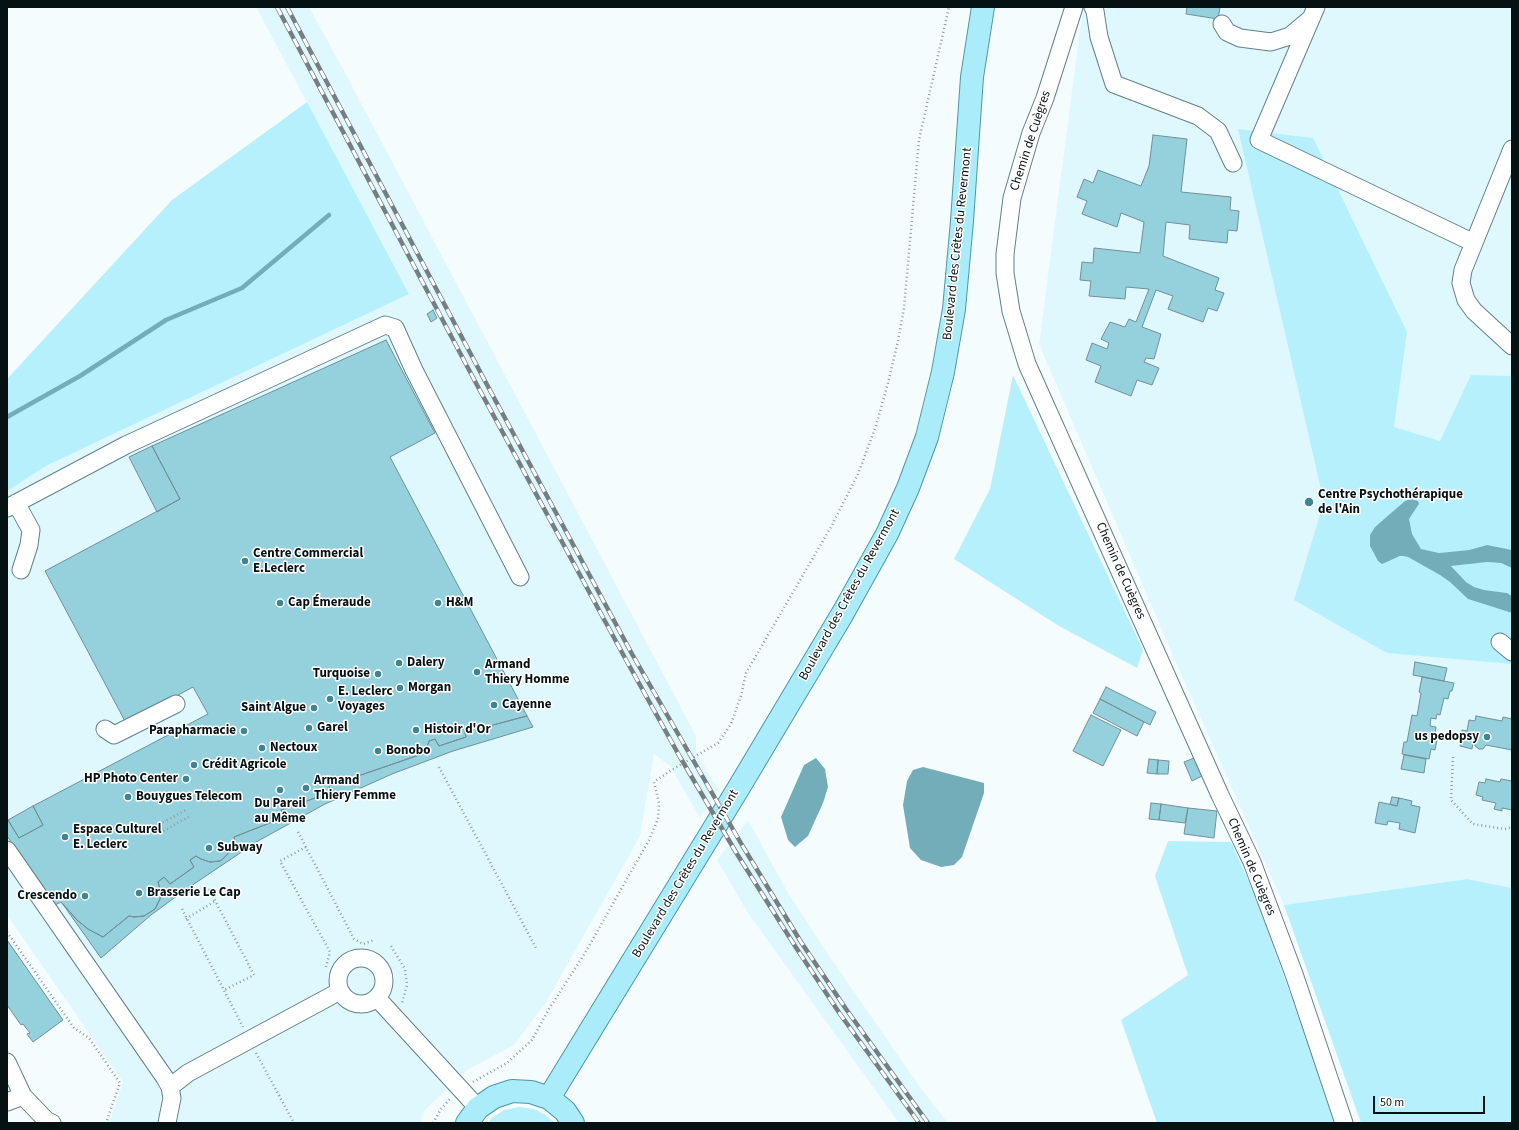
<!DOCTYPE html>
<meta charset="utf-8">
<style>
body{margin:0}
#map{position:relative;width:1519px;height:1130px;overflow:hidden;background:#f5fcfe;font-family:"Source Sans 3",sans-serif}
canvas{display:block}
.frame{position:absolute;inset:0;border:8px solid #061114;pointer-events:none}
.scale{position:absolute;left:1373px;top:1096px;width:112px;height:18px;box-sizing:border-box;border:2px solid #061114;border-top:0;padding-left:5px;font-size:12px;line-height:14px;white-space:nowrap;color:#061114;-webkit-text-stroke:3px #fff;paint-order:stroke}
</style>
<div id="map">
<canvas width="1519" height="1130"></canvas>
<div class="frame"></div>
<div class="scale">50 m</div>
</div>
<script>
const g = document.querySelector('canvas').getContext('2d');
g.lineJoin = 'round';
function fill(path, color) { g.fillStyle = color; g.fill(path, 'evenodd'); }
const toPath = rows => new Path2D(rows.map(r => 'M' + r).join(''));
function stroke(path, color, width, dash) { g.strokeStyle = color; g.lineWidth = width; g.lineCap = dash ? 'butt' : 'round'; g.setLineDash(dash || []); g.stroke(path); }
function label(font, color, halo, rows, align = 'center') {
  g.font = font + ' "Source Sans 3",sans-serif'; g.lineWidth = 3; g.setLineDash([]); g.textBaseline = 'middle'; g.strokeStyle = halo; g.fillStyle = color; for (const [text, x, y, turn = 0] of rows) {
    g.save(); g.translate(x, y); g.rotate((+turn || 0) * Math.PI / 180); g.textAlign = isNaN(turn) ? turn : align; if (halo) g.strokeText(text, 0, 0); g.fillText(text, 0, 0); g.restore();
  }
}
fill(toPath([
 [256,7,309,7,343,69,696,736,696,752,718,790,700,818,670,766,654,754,640,836,546,1002,514,1045,467,1070,424,1111,421,1123,109,1123,123,1082,7,915,7,491,48,465,409,294],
 [1083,7,1512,7,1512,888,1467,879,1284,905,1175,660,1039,344],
 [748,820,788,893,830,957,922,1090,948,1123,899,1123,748,913,717,860]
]), '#def8fe');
fill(toPath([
 [307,102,409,294,48,465,7,491,7,379,172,200],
 [1238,129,1313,138,1407,332,1394,427,1440,441,1471,375,1512,376,1512,550,1487,545,1469,550,1439,553,1420,549,1412,534,1409,519,1419,505,1390,515,1375,527,1370,535,1370,546,1378,561,1403,556,1408,557,1440,575,1450,582,1468,599,1512,613,1512,664,1387,653,1294,600,1324,502],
 [1013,375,1143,650,1137,668,1059,626,954,559,990,489],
 [1487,562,1501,563,1512,568,1512,596,1507,593,1484,590,1474,587,1466,582,1451,565],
 [1168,841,1231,842,1256,897,1336,1123,1157,1123,1121,1020,1188,975,1155,876],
 [1467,879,1512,888,1512,1123,1361,1123,1284,905],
 [519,1107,534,1109,547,1116,554,1123,488,1123,492,1118,504,1110]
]), '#b6f0fd');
fill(toPath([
 [1411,499,1418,501,1419,504,1409,519,1412,534,1421,549,1439,553,1469,550,1487,545,1512,550,1512,568,1501,563,1487,562,1451,566,1466,582,1474,587,1484,590,1507,593,1512,596,1512,613,1468,599,1450,582,1440,575,1408,557,1403,556,1400,556,1382,564,1378,561,1370,546,1370,535,1375,527,1405,501],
 [816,758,825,769,828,787,823,803,808,836,795,847,788,840,781,817,804,765],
 [923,767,984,783,984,793,962,857,954,865,941,867,921,860,910,848,903,805,907,781,913,770]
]), '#73adba');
stroke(toPath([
 [7,417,80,376,166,320,242,288,329,215]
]), '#73adba', 4.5);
const building = toPath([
 [1187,7,1220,7,1218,19,1186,14,1187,7],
 [1153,135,1187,139,1181,192,1231,197,1230,210,1239,211,1237,231,1228,230,1227,243,1189,239,1190,225,1166,222,1163,256,1219,278,1215,290,1224,293,1217,311,1208,308,1203,322,1168,309,1173,296,1156,290,1142,327,1161,334,1154,359,1146,358,1144,362,1159,368,1152,385,1137,380,1131,396,1095,382,1101,366,1086,360,1092,343,1107,349,1109,343,1101,339,1110,322,1125,327,1129,319,1136,322,1149,289,1126,287,1125,299,1089,296,1091,281,1080,280,1082,262,1093,263,1094,248,1140,253,1144,222,1121,213,1117,227,1082,214,1087,201,1077,197,1084,179,1093,183,1098,170,1141,186,1149,166,1153,135],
 [433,310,437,318,431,322,427,314,433,310],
 [386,340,435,433,390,457,527,716,478,729,471,726,464,729,466,737,439,746,435,739,429,741,427,747,422,754,329,786,332,792,281,810,285,817,234,837,235,841,231,850,224,858,220,861,210,862,201,859,196,856,190,860,194,867,170,884,164,877,158,882,161,893,160,899,155,909,144,916,134,917,129,916,103,937,88,929,77,920,61,902,55,905,7,836,7,820,8,820,19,838,43,825,33,806,208,714,193,687,126,723,45,571,180,499,152,446,386,340],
 [152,446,180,499,157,512,129,457,152,446],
 [1415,662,1447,668,1444,681,1413,675,1415,662],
 [1422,677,1454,683,1452,691,1450,691,1448,699,1444,698,1440,715,1437,714,1436,719,1431,718,1430,726,1436,727,1435,734,1438,735,1435,750,1431,749,1429,759,1402,754,1404,742,1407,742,1412,715,1417,716,1421,693,1419,692,1422,677],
 [1106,687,1156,712,1150,725,1100,699,1106,687],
 [1100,699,1144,722,1137,736,1093,713,1100,699],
 [1091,715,1121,730,1103,766,1073,751,1091,715],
 [527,716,533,727,453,751,392,774,325,804,258,841,185,890,151,915,101,958,62,903,77,920,88,929,103,937,129,916,134,917,144,916,155,909,160,899,161,893,158,882,164,877,170,884,194,867,190,860,196,856,201,859,210,862,220,861,224,858,231,850,235,841,234,837,285,817,281,810,332,792,329,786,422,754,427,747,429,741,435,739,439,746,466,737,464,729,471,726,478,729,527,716],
 [1476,716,1502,721,1503,717,1512,719,1512,750,1486,745,1483,749,1479,749,1475,746,1475,743,1473,742,1472,749,1460,746,1462,730,1467,731,1469,720,1475,721,1476,716],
 [1404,755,1426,759,1424,773,1401,769,1404,755],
 [1194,758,1202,776,1192,781,1184,762,1194,758],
 [1149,759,1158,760,1157,774,1147,773,1149,759],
 [1158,760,1169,761,1168,774,1157,774,1158,760],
 [1486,779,1500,782,1501,779,1512,781,1512,810,1502,808,1502,811,1494,809,1496,803,1482,800,1483,797,1476,795,1479,782,1485,783,1486,779],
 [1392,797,1399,798,1397,806,1390,804,1392,797],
 [1399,798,1412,801,1411,805,1420,807,1415,833,1399,829,1400,823,1388,821,1387,825,1375,823,1379,802,1397,806,1399,798],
 [1151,803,1161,804,1159,820,1149,819,1151,803],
 [1161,804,1188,808,1185,823,1159,820,1161,804],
 [33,806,43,825,19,838,8,820,33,806],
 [1188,808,1217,811,1214,838,1184,834,1188,808],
 [7,940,63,1020,33,1042,27,1034,30,1033,23,1024,21,1025,7,1005,7,940]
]);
fill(building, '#95d0dd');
stroke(building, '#719098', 1);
const minor = toPath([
 [1074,7,1045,98,1031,133,1012,198,1005,254,1005,273,1011,311,1027,364,1220,795,1252,862,1294,974,1344,1123],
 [1093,7,1095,11,1099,37,1114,84,1198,116,1218,131,1233,163],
 [1316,7,1259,140,1474,243],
 [1222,24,1227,32,1240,38,1271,42,1290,36,1309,20],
 [1512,149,1463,270,1461,283,1466,300,1474,311,1512,346],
 [16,503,31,530,29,545,21,570],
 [7,508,126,445,385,325,395,328,414,370,520,577],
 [1500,642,1512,652],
 [105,729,114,735,176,704],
 [7,850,165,1078,170,1087,172,1098,167,1123],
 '338 981a23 23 0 1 1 46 0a23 23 0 1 1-46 0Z',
 [377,998,478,1108],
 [7,1062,23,1096,47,1121,52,1123],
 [170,1087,188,1073,340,991],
 [7,1102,23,1096]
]);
const major = toPath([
 [549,1098,738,789,843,613,887,534,908,488,927,437,943,372,954,309,962,221,972,77,983,7],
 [467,1123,478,1108,494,1097,512,1091,531,1092,549,1098,565,1111,573,1123]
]);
stroke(minor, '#628188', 19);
stroke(major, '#4c97a6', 24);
stroke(toPath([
 [1453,757,1451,800,1473,824,1505,829,1512,827],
 [439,767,536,948],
 [156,826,186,810],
 [298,832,354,939,363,944,374,940],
 [160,833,190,816],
 [306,847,280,861,330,952,326,967],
 [209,889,254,975,224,990],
 [182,909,243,1027],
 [186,919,215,901],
 [7,932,74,1028,89,1038,120,1083,106,1123],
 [391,946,405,969,407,985,402,1003],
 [256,1053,294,1123],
 [473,1082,507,1063,532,1040,549,1009,585,953,649,840,658,819,659,803,654,782,670,771,718,743,731,724,741,696,746,673,831,527,858,474,876,426,888,383,898,341,904,308,919,140,949,7],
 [433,1123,441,1109,450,1099]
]), '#939b9e', 2.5, [1, 3]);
stroke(minor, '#fff', 17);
stroke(major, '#aaecf9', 22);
const rail = toPath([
 [277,7,477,385,625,658,680,757,737,854,795,946,840,1014,919,1123],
 [287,7,485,381,632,654,742,845,801,942,846,1009,928,1123]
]);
stroke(rail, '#757e81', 4.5);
stroke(rail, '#fff', 3, [9]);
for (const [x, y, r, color] of [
 [1309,502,5,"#408492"],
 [245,561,4,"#408492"],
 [280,603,4,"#408492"],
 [438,603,4,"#408492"],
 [399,663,4,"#408492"],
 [477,672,4,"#408492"],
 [378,674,4,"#408492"],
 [400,688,4,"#408492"],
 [330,699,4,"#408492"],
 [494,705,4,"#408492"],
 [314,708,4,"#408492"],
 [309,728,4,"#408492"],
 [416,730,4,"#408492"],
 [244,731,4,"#408492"],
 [1487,737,4,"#408492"],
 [262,748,4,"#408492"],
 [378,751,4,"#408492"],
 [194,765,4,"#408492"],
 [186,779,4,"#408492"],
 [306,788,4,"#408492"],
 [280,790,4,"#408492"],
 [128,797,4,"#408492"],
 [65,837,4,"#408492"],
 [209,848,4,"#408492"],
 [139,893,4,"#408492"],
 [85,896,4,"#408492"]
]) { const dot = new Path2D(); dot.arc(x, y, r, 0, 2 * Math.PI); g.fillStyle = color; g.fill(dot); stroke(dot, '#fff', 1.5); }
label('13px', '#061114', '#fff', [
 ["Chemin de Cuègres",1031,141,-72],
 ["Boulevard des Crêtes du Revermont",958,244,-84],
 ["Chemin de Cuègres",1120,571,66],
 ["Boulevard des Crêtes du Revermont",850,595,-61],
 ["Chemin de Cuègres",1251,867,67],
 ["Boulevard des Crêtes du Revermont",686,874,-59]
]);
label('bold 13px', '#061114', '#fff', [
 ["Centre Psychothérapique",1318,495],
 ["de l'Ain",1318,510],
 ["Centre Commercial",253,554],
 ["E.Leclerc",253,569],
 ["Cap Émeraude",288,603],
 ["H&M",446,603],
 ["Dalery",407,663],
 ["Armand",485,665],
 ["Thiery Homme",485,680],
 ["Turquoise",370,674,"right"],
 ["Morgan",408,688],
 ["E. Leclerc",338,692],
 ["Voyages",338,707],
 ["Cayenne",502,705],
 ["Saint Algue",306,708,"right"],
 ["Garel",317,728],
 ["Histoir d'Or",424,730],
 ["Parapharmacie",236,731,"right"],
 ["us pedopsy",1479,737,"right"],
 ["Nectoux",270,748],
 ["Bonobo",386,751],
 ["Crédit Agricole",202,765],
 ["HP Photo Center",178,779,"right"],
 ["Armand",314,781],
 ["Thiery Femme",314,796],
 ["Bouygues Telecom",136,797],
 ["Du Pareil",280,804,"center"],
 ["au Même",280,819,"center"],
 ["Espace Culturel",73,830],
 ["E. Leclerc",73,845],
 ["Subway",217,848],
 ["Brasserie Le Cap",147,893],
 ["Crescendo",77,896,"right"]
], 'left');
</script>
